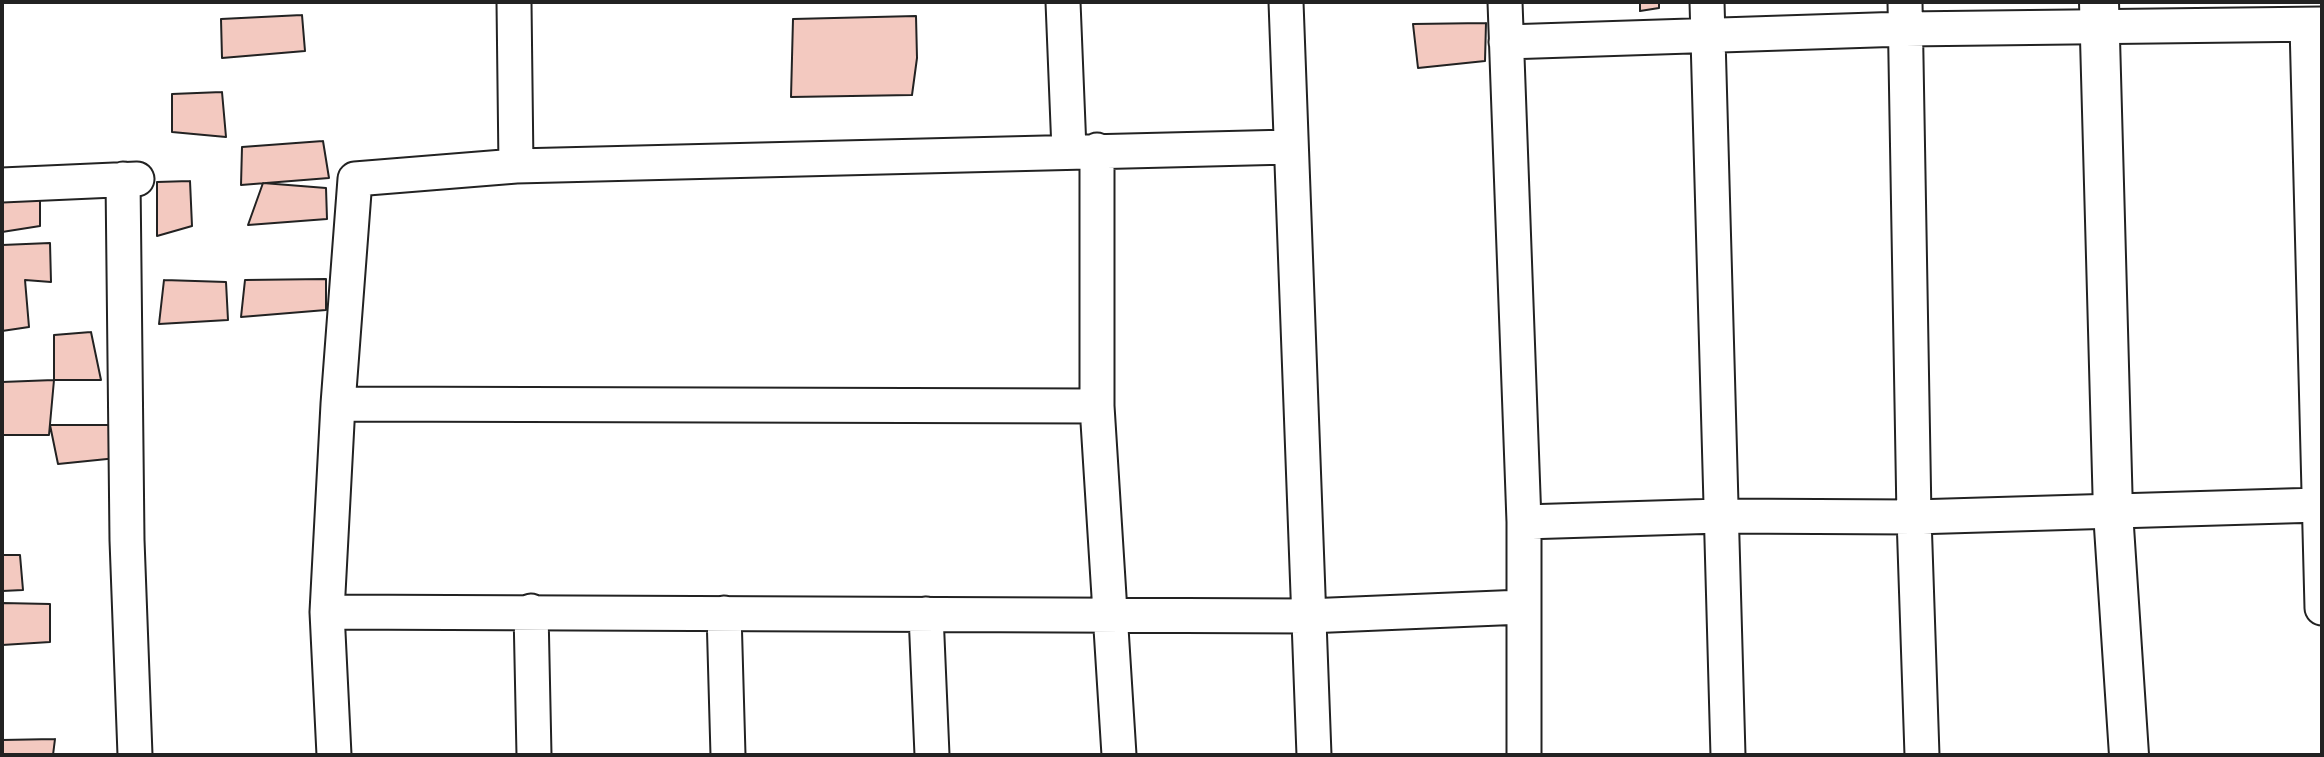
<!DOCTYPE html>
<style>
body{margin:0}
#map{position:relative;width:2324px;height:757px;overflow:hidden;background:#fff;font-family:"Work Sans",sans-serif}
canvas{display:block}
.frame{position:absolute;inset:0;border:4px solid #222;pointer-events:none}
</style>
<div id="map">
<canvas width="2324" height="757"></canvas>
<div class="frame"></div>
</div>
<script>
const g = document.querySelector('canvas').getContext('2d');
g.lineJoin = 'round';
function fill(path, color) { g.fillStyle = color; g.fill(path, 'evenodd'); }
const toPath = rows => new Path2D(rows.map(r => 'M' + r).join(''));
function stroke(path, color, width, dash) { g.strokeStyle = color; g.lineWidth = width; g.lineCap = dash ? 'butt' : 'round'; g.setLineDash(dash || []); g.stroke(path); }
const building = toPath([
 [1640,2,1659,2,1659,8,1640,11,1640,2],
 [302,15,305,51,222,58,221,19,302,15],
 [916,16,917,58,912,95,791,97,793,19,916,16],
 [1486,23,1485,61,1418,68,1413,24,1486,23],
 [222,92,226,137,172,132,172,94,222,92],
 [323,141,329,178,241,185,242,147,323,141],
 [190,181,192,226,157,236,157,182,190,181],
 [263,183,326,188,327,219,248,225,263,183],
 [2,196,40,196,40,226,2,232,2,196],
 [50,243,51,282,25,280,29,327,2,331,2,245,50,243],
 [326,279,326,310,241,317,245,280,326,279],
 [164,280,226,282,228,320,159,324,164,280],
 [91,332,101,380,54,380,54,335,91,332],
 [54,380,49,435,2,435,2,382,54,380],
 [50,425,113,425,117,458,58,464,50,425],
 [2,555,20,555,23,590,2,591,2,555],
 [2,603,50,604,50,642,2,645,2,603],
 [55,739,53,755,2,755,2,740,55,739]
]);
fill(building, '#f3c9c0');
stroke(building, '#222', 2);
const street = toPath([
 [514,2,516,166],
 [1063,2,1069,150],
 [1286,2,1314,755],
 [1505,2,1524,522,1524,755],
 [1707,2,1728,755],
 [1905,2,1914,517,1922,755],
 [2307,25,2322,608],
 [1506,42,1905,29,2322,24],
 [1097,150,1097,406,1119,755],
 [123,179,127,540,135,755],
 [2,185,137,179],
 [338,404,355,179,516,166,1290,147],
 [1524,522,1720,516,1914,517,2319,505],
 [531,611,534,755],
 [327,612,338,404,1097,406],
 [724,613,728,755],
 [926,614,932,755],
 [334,755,327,612,1307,616,1523,607]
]);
const secondary = toPath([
 [2099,2,2113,512,2129,755]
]);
stroke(street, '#222', 37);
stroke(secondary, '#222', 42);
stroke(street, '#fff', 33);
stroke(secondary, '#fff', 38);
</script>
